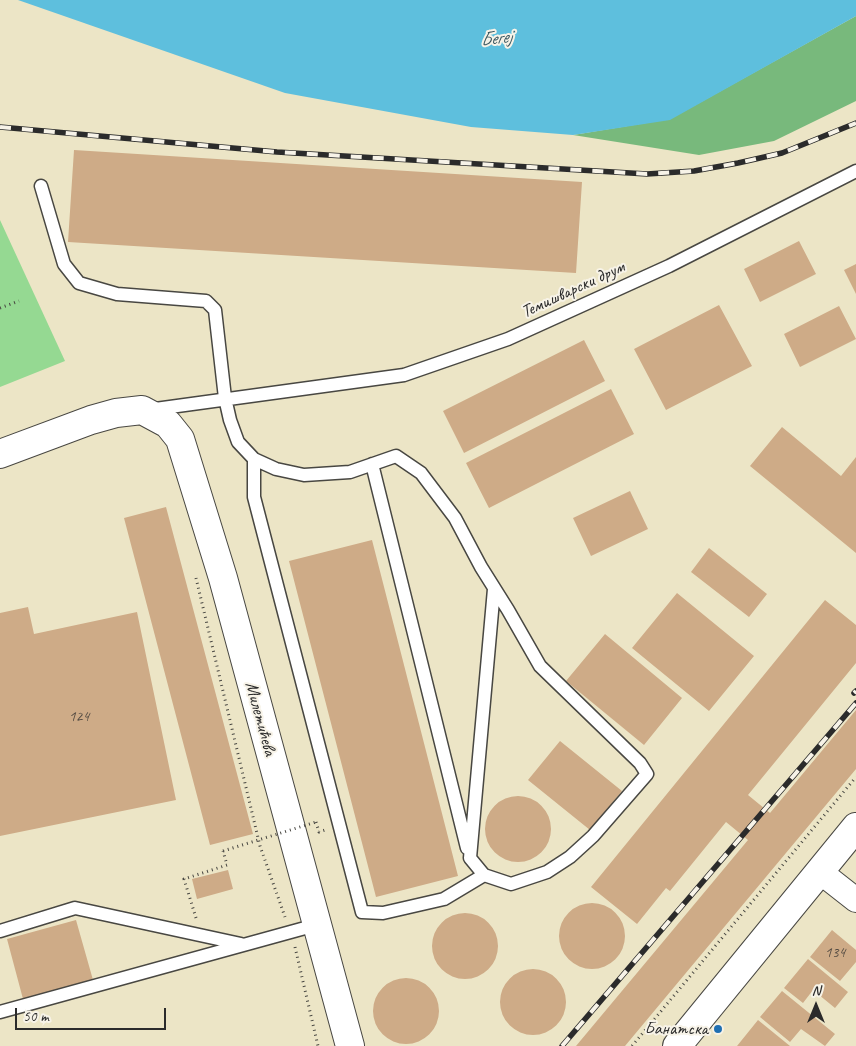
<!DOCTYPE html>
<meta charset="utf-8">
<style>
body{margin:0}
#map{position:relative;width:856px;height:1046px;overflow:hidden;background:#ece5c6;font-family:Caveat,sans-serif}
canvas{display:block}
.north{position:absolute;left:791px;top:981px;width:50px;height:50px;-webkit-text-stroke:4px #f7f3e8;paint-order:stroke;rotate:0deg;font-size:14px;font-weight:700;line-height:20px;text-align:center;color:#2b2b2b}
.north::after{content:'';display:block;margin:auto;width:18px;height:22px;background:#2b2b2b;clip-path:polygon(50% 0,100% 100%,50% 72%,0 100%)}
.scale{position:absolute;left:15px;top:1008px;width:151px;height:22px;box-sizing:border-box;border:2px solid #2b2b2b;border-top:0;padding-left:6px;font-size:15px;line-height:18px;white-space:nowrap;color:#2b2b2b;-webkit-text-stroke:4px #f7f3e8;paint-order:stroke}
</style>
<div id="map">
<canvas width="856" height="1046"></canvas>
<div class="north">N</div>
<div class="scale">50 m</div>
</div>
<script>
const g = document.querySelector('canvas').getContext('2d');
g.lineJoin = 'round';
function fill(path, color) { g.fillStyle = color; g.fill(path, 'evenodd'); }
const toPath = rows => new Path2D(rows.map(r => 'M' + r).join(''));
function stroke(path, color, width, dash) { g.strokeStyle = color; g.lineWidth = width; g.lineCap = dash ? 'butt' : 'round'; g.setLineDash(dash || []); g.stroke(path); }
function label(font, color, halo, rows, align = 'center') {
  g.font = font + ' Caveat,sans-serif'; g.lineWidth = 4; g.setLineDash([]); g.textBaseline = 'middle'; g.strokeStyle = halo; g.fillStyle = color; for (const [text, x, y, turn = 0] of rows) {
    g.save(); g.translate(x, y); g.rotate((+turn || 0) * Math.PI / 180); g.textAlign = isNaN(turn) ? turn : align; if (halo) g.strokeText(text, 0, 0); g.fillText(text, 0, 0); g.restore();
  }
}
fill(toPath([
 [0,220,65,361,0,387]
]), '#95d992');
fill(toPath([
 [856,16,856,101,774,141,699,155,573,135,670,119]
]), '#78b97c');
fill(toPath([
 [18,0,856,0,856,16,670,120,573,135,471,127,285,93]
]), '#5ebfdd');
fill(toPath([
 [74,150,582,182,576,273,68,242],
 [799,241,816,274,760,302,744,269],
 [856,264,856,294,844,270],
 [719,305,752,366,666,410,634,349],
 [839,306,856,339,800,367,784,334],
 [584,340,605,381,464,453,443,411],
 [611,389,634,434,489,508,466,463],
 [782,427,841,476,856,457,856,553,750,466],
 [630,491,648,529,591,556,573,518],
 [166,507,253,834,210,845,124,518],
 [372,540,458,876,376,897,289,561],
 [709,548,767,594,749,617,691,572],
 [677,593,754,656,709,711,632,648],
 [825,600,856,625,856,663,748,795,770,813,856,710,856,769,625,1046,576,1046,748,840,726,822,670,891,666,888,637,924,591,887],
 [28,607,34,634,137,612,176,800,0,836,0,613],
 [605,634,682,698,644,745,566,681],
 [560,741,622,791,590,830,528,780],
 '485 829a33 33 0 1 1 66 0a33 33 0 1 1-66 0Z',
 [228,870,233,889,197,899,192,879],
 '559 936a33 33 0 1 1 66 0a33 33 0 1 1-66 0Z',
 '432 946a33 33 0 1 1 66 0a33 33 0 1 1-66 0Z',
 [76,920,93,980,23,999,7,939],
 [832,930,856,950,856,962,840,981,810,957],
 [808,959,848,992,835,1008,813,990,803,1003,784,988],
 '500 1002a33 33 0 1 1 66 0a33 33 0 1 1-66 0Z',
 '373 1011a33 33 0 1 1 66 0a33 33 0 1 1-66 0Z',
 [782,991,835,1034,825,1046,801,1029,790,1042,760,1017],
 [758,1020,790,1046,737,1046]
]), '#ceab87');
const lane = toPath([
 [41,186,64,264,79,283,117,294,206,301,215,310,225,398,230,420,238,442,254,459,276,469,304,475,350,472,396,456,421,473,455,518,481,567,508,610,540,666,640,763,647,774,593,836,570,857,547,872,511,884,484,875,470,858,494,589],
 [148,410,404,375,508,339,669,266,856,171],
 [254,459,254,497,362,912,383,913,444,899,484,875],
 [372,464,467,848],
 [0,931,75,908,241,944],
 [0,1012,316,925]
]);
const street = toPath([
 [819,871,856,900]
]);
const secondary = toPath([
 [0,454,91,420,116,413,142,410,168,424,180,439,223,578,350,1046],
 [677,1046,856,827]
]);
stroke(lane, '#484742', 15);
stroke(street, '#484742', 26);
stroke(secondary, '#484742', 30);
stroke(toPath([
 [0,308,19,301],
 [196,578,260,846,285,917],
 [316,822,319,832,325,830],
 [196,918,184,879,227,865,223,851],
 [295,947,318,1046],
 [632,1046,856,777]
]), '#484742', 3, [1, 4]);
stroke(lane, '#fff', 12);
stroke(street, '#fff', 24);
stroke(secondary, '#fff', 28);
const rail = toPath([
 [0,127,277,152,647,174,694,171,738,163,782,153,856,123],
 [854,693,856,691],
 [562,1046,856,703]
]);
stroke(rail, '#2b2b2b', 5.5);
stroke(rail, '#f7f3e8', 4, [11]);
stroke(toPath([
 [223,851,316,822]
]), '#484742', 3, [1, 4]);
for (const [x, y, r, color] of [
 [718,1029,5,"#1f6fb2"]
]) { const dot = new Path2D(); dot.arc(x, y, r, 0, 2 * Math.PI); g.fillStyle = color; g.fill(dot); stroke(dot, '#f7f3e8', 2); }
label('15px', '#544b42', null, [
 ["124",79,717],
 ["134",835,953]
]);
label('18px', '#2b2b2b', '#f7f3e8', [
 ["Темишварски друм",573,290,-25],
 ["Милетићева",260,719,75]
]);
label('18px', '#2b2b2b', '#f7f3e8', [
 ["Банатска",708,1029]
], 'right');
label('italic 19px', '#3a5760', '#f7f3e8', [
 ["Бегеј",496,39,-7]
]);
</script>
